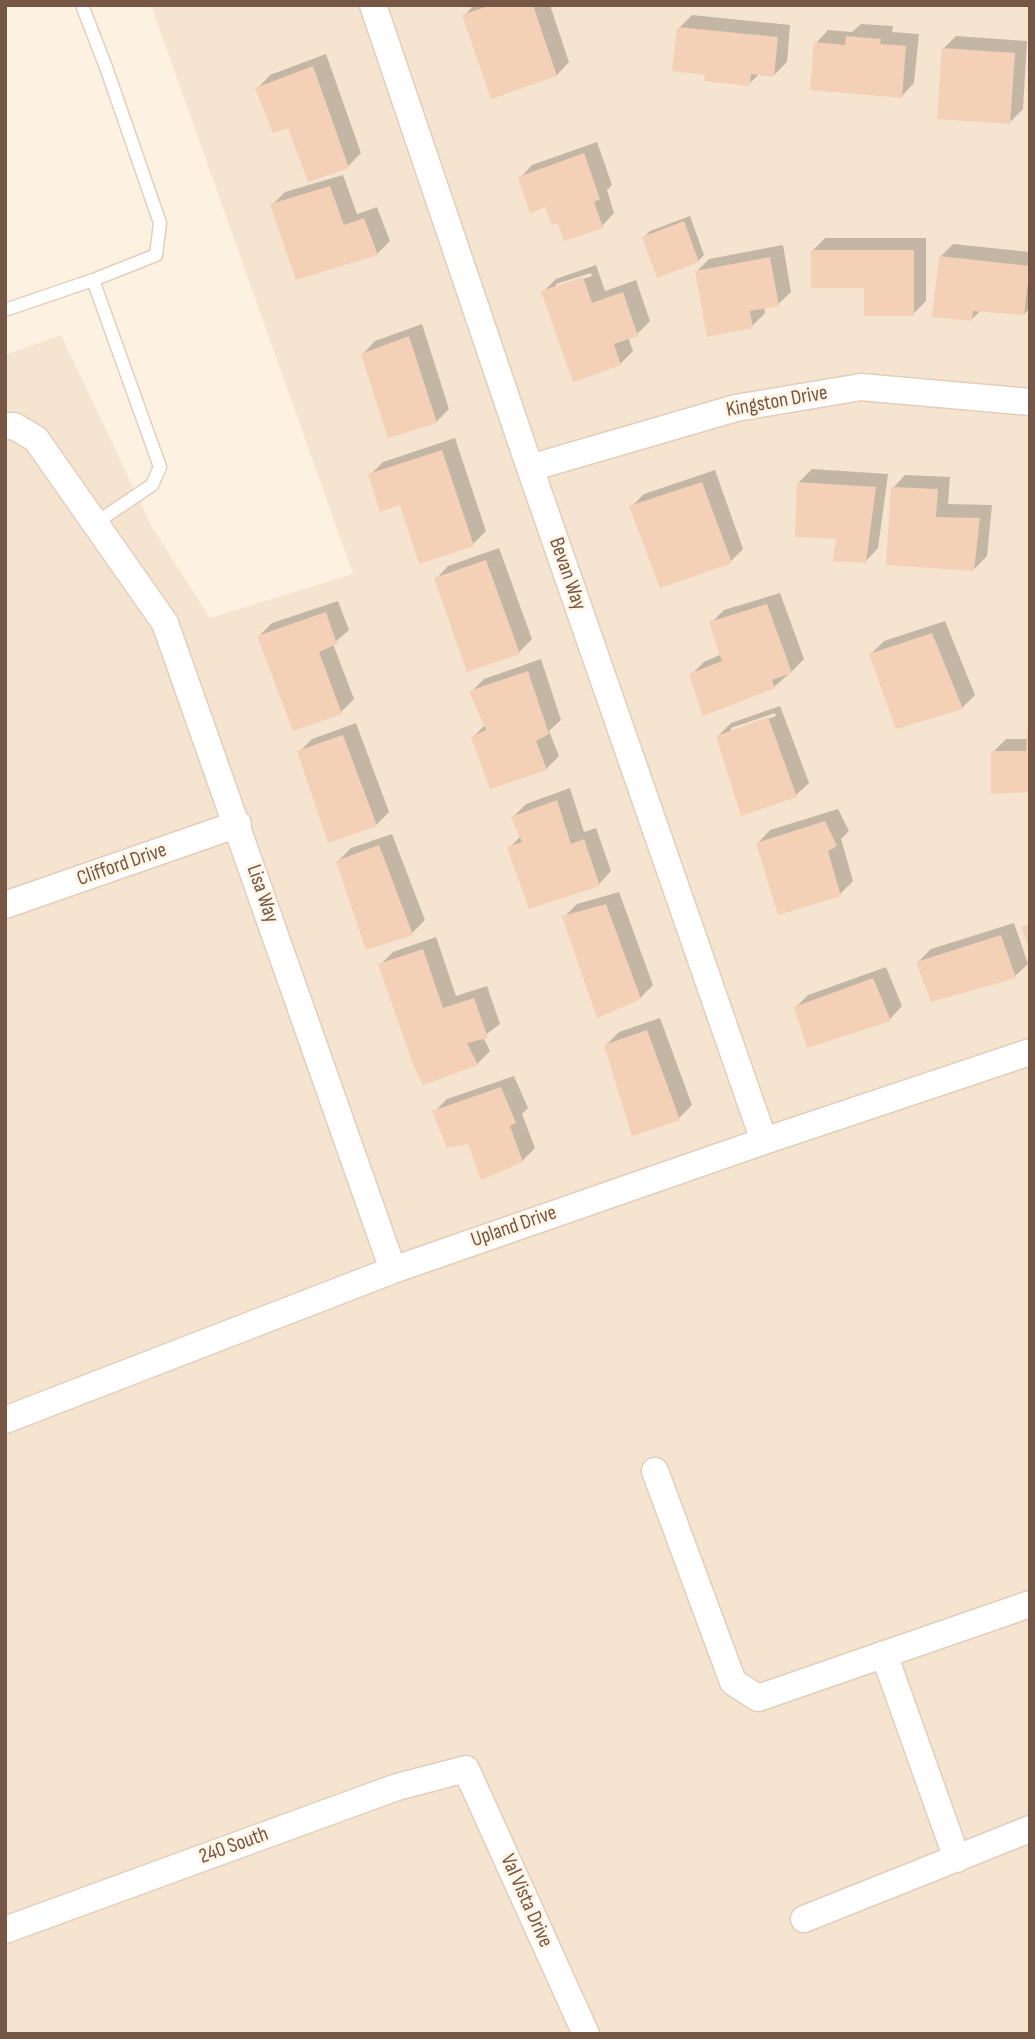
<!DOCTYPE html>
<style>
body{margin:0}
#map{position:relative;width:1035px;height:2039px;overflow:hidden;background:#fdf2e1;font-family:"Sofia Sans Condensed",sans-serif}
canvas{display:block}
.frame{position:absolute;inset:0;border:7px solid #765746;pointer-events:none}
</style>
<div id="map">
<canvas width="1035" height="2039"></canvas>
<div class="frame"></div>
</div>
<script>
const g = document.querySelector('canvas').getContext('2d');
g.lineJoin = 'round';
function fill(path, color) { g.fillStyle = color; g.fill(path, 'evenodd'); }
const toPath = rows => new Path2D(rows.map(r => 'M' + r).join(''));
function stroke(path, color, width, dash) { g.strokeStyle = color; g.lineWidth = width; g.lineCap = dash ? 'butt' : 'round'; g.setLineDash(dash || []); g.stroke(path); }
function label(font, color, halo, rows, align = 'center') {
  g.font = font + ' "Sofia Sans Condensed",sans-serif'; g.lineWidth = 6; g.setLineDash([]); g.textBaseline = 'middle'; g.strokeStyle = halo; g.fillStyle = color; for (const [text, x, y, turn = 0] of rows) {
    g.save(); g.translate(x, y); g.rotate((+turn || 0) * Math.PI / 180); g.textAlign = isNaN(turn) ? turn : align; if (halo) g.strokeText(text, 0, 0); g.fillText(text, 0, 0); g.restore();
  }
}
fill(toPath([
 [151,5,1030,5,1030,2034,5,2034,5,355,61,335,152,527,210,618,353,574]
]), '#f5e4cf');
fill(toPath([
 [474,5,550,5,569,62,557,75,464,16],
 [692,15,790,25,787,62,774,75,760,73,749,84,679,28],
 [861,24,893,26,892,32,919,34,914,83,902,96,816,43,828,30,852,32],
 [956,36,1027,41,1023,109,1010,122,943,49],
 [326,54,361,153,348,166,289,126,258,88,270,75],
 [597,142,612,185,607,190,614,213,602,226,559,221,520,178,532,165],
 [343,175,357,214,377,207,390,241,377,254,272,205,285,192],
 [690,216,704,255,698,261,644,237,650,231],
 [825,238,926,238,926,301,913,314,866,286,812,251],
 [953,244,1030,252,1030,308,1024,314,981,310,971,320,940,257],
 [783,245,791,292,778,304,764,307,765,313,752,326,697,271,709,259],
 [596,265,605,291,636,280,650,321,637,334,628,337,633,351,620,364,543,292,556,279],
 [591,273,592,276,556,288,556,284],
 [422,324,449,409,436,422,363,354,375,341],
 [455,438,486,531,473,544,401,503,370,475,383,462],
 [812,469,888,474,878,548,866,561,838,538,799,482],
 [715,470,743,549,731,561,631,507,644,494],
 [905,475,950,477,948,504,992,505,987,556,974,569,893,488],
 [499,548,532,639,519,652,436,579,448,566],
 [780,593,804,659,791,672,774,687,691,675,704,662,722,654,711,623,724,610],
 [338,601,349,630,333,644,354,699,341,712,294,729,259,636,272,623],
 [945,621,975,695,962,708,871,654,884,641],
 [541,659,561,720,549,731,559,756,546,769,473,737,485,725,471,692,484,679],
 [780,706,809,783,796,795,718,736,731,723],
 [775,713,776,716,731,732,731,728],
 [356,723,389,812,376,825,299,752,312,739],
 [1030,728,1030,790,993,752,1006,739,1028,739],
 [570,788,584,832,596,828,611,871,599,884,509,848,521,836,513,817,526,804],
 [838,809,849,831,841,839,853,881,840,894,758,843,770,830],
 [392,834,425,920,412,933,338,861,351,848],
 [619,892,653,985,640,998,564,917,577,904],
 [1014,923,1028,964,1015,976,918,962,931,949],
 [436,937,456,996,487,986,500,1024,483,1037,490,1051,477,1064,380,965,393,952],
 [886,967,902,1006,890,1019,796,1007,808,995],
 [660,1018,692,1105,679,1118,606,1045,619,1032],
 [514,1076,528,1108,522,1114,535,1148,522,1161,469,1142,434,1112,447,1099]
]), '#0003');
fill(toPath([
 [491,5,533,5,557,76,491,99,462,15],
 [677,27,778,37,774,77,751,74,750,86,704,81,705,75,672,71],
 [846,36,881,39,880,44,906,46,902,98,810,90,814,42,845,45],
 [942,48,1015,53,1010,124,937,119],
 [313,66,349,168,308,182,288,128,273,133,255,88],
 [584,153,600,199,594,202,603,228,564,241,558,223,552,225,545,207,530,213,518,177],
 [330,186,344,225,364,218,378,255,296,280,270,204],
 [684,221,699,262,657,278,642,237],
 [811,250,914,250,914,316,864,316,864,288,811,288],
 [939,256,1030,266,1024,315,973,311,972,321,932,317],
 [770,257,779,306,750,311,753,328,707,337,695,271],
 [583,277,592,303,623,292,638,336,614,344,621,365,573,382,541,291],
 [409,336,437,423,388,438,361,354],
 [442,450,474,546,419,564,400,505,380,512,368,474],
 [702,482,732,563,660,588,629,506],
 [797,482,876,487,866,563,833,561,836,539,795,537],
 [891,487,938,489,936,517,980,518,974,571,886,565],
 [486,560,520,654,467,672,434,578],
 [767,604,792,673,772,680,775,688,703,716,689,674,722,661,709,622],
 [326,612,337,644,319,652,342,714,293,731,257,636],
 [932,633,963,709,896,729,869,654],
 [528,671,549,734,536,741,547,770,490,789,471,737,486,730,469,691],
 [768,717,797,797,741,816,716,736],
 [1027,728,1030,728,1030,792,991,794,991,751,1026,751],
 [343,735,377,826,328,843,297,751],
 [557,800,571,844,584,839,600,886,529,909,507,847,522,842,511,817],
 [825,821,837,846,828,851,841,896,778,915,756,843],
 [379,845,413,935,366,950,336,861],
 [606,904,641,999,597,1018,562,916],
 [1030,924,1030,949,1021,927],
 [1001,935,1016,978,931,1002,916,962],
 [423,949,443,1008,474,998,488,1038,467,1043,478,1065,423,1085,413,1064,378,964],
 [873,978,891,1021,807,1048,794,1007],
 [647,1030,680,1120,632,1136,604,1045],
 [501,1087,516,1123,510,1126,523,1162,481,1180,468,1144,447,1148,432,1111]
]), '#f4d0b7');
const service = toPath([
 [93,280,160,467,152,485,94,524],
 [5,310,93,280,156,255,160,223,107,70,82,5]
]);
const minor = toPath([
 [373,5,530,468,764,1141],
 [5,426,14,426,36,439,165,623,393,1270],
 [530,468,736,408,861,387,1030,402],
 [5,905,238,824],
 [5,1420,393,1270,764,1141,1030,1052],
 [655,1471,733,1682,758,1698,1030,1604],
 [884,1654,957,1859],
 [804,1919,1030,1829],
 [5,1930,397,1787,466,1769,586,2034]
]);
stroke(service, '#e2cebc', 15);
stroke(minor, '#e2cebc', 29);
stroke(service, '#fff', 12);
stroke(minor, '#fff', 26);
label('21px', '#765746', '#fff6e8', [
 ["Kingston Drive",777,402,-10],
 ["Bevan Way",567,574,71],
 ["Clifford Drive",122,865,-19],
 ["Lisa Way",262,894,71],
 ["Upland Drive",514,1227,-19],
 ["240 South",234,1846,-20],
 ["Val Vista Drive",526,1901,66]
]);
</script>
